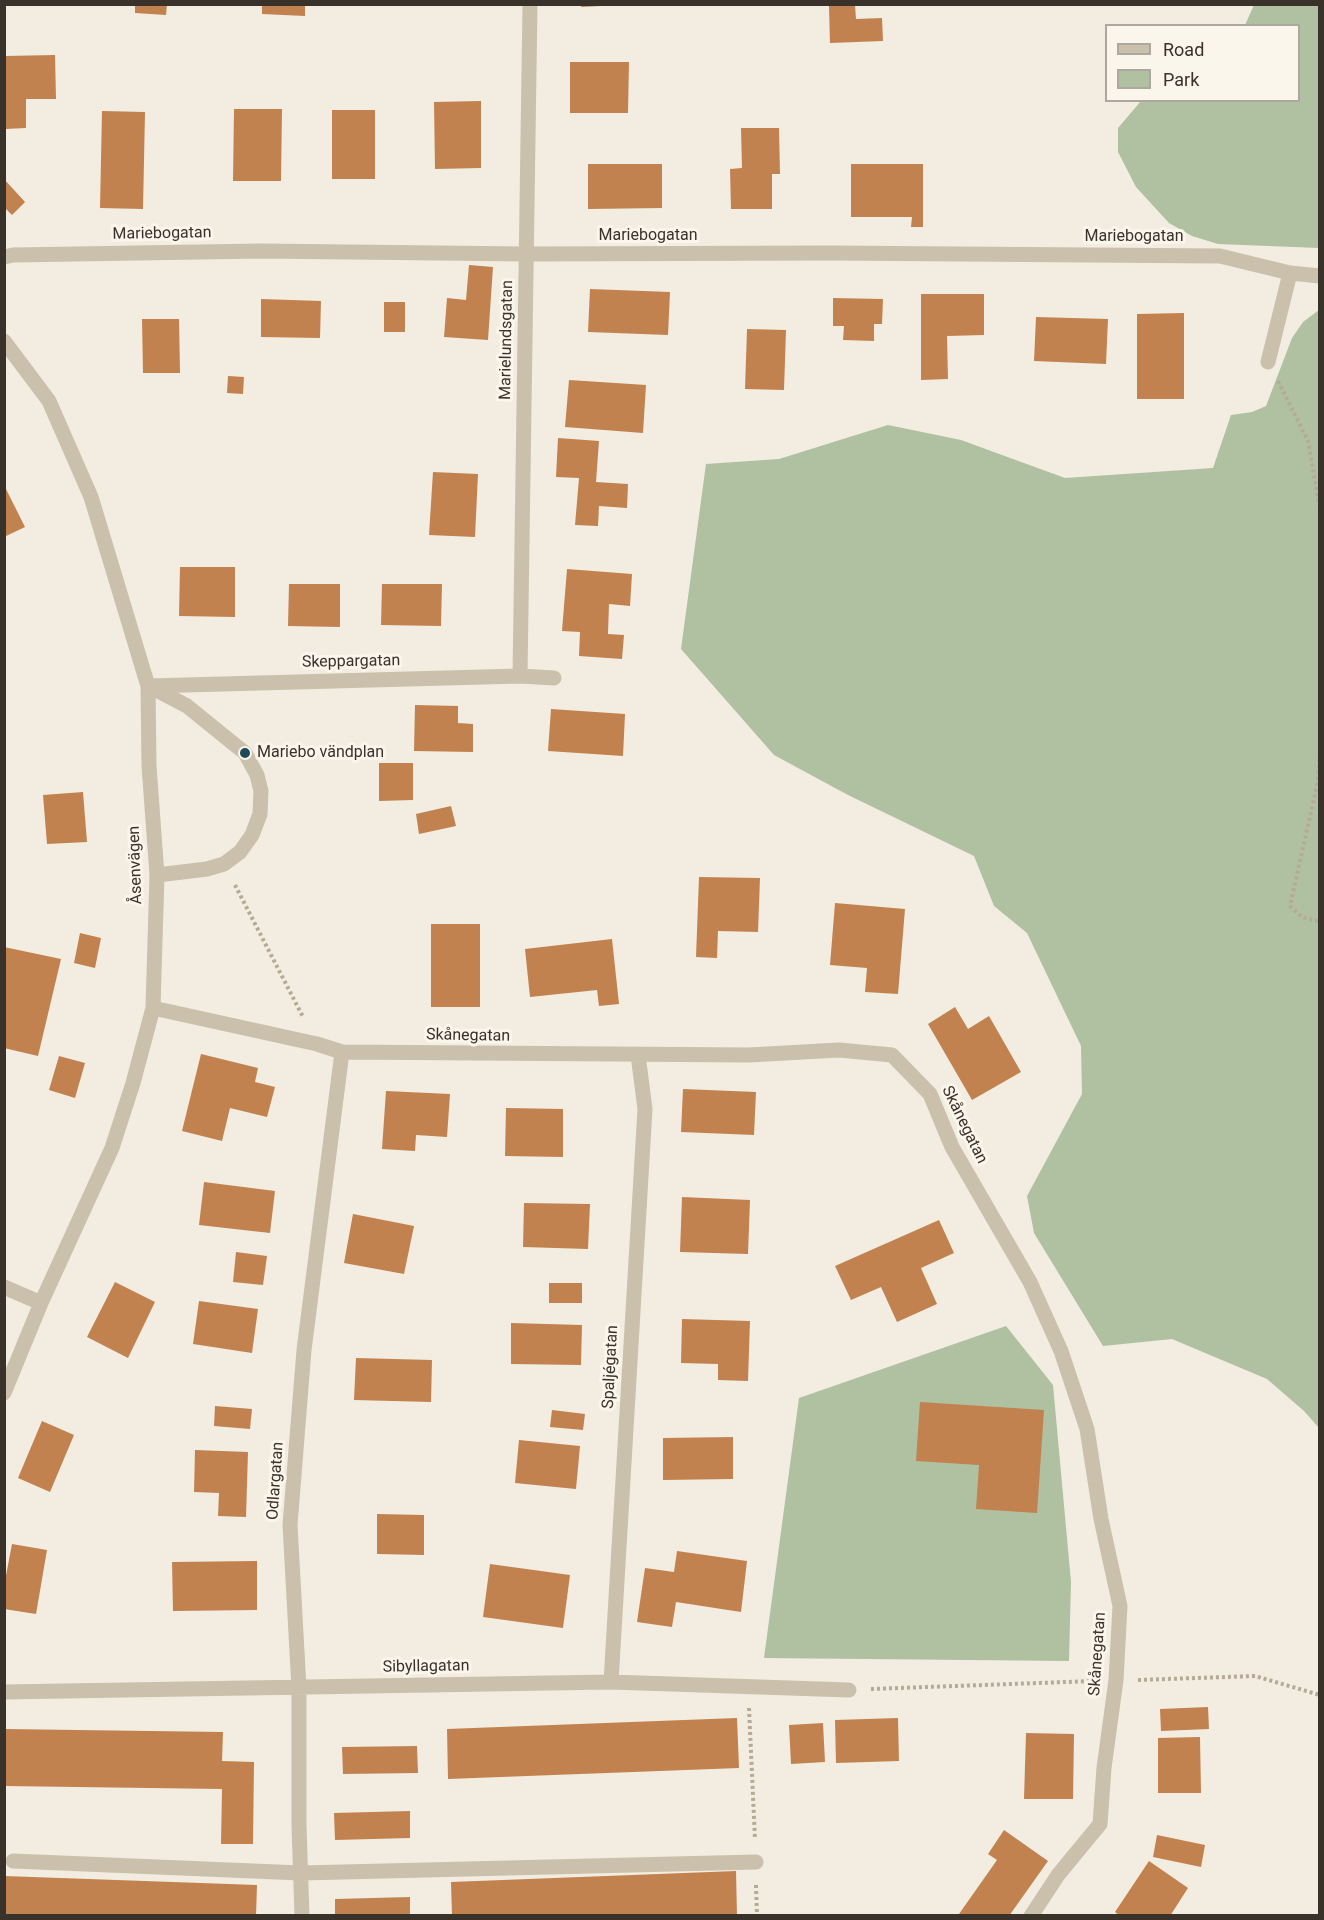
<!DOCTYPE html>
<meta charset="utf-8">
<style>
body{margin:0}
#map{position:relative;width:1324px;height:1920px;overflow:hidden;background:#f2ede0;font-family:Roboto,sans-serif}
canvas{display:block}
.frame{position:absolute;inset:0;border:6px solid #39322b;pointer-events:none}
.legend{position:absolute;left:1105px;top:24px;width:195px;height:78px;box-sizing:border-box;background:#faf6ec;border:2px solid #ada89f;margin:0;padding:8px 10px;list-style:none;font-size:18px;color:#39322b}
.legend li{display:flex;align-items:center;gap:12px;height:30px}
.legend b{width:30px;border:2px solid #ada89f}
</style>
<div id="map">
<canvas width="1324" height="1920"></canvas>
<div class="frame"></div>
<ul class="legend">
<li><b style="height:8px;background:#cac0ac"></b>Road</li>
<li><b style="height:16px;background:#afc1a0"></b>Park</li>
</ul>
</div>
<script>
const g = document.querySelector('canvas').getContext('2d');
g.lineJoin = 'round';
function fill(path, color) { g.fillStyle = color; g.fill(path, 'evenodd'); }
const toPath = rows => new Path2D(rows.map(r => 'M' + r).join(''));
function stroke(path, color, width, dash) { g.strokeStyle = color; g.lineWidth = width; g.lineCap = dash ? 'butt' : 'round'; g.setLineDash(dash || []); g.stroke(path); }
function label(font, color, halo, rows, align = 'center') {
  g.font = font + ' Roboto,sans-serif'; g.lineWidth = 6; g.setLineDash([]); g.textBaseline = 'middle'; g.strokeStyle = halo; g.fillStyle = color; for (const [text, x, y, turn = 0] of rows) {
    g.save(); g.translate(x, y); g.rotate((+turn || 0) * Math.PI / 180); g.textAlign = isNaN(turn) ? turn : align; if (halo) g.strokeText(text, 0, 0); g.fillText(text, 0, 0); g.restore();
  }
}
fill(toPath([
 [1254,5,1319,5,1319,248,1218,244,1192,236,1169,223,1136,187,1118,152,1118,128,1141,101,1298,100,1298,26,1245,25],
 [1319,310,1319,1428,1304,1411,1267,1379,1172,1339,1103,1346,1034,1233,1027,1196,1082,1094,1081,1046,1027,933,994,906,974,856,848,795,774,755,681,649,706,464,779,459,888,425,961,440,1065,478,1213,468,1231,415,1252,412,1266,406,1292,338,1303,322],
 [1006,1326,1053,1385,1071,1582,1069,1661,764,1658,799,1398]
]), '#afc1a0');
fill(toPath([
 [135,4,167,4,166,15,135,13],
 [581,4,601,4,601,6,581,7],
 [262,5,305,5,305,16,262,14],
 [855,5,856,19,882,18,883,41,830,43,829,6],
 [55,55,56,99,26,99,26,128,5,129,5,56],
 [570,62,629,62,628,113,570,113],
 [481,101,481,168,435,169,434,102],
 [234,109,282,109,281,181,233,181],
 [332,110,375,110,375,179,332,179],
 [102,111,145,112,143,209,100,208],
 [741,128,779,128,780,174,772,174,772,209,731,209,730,169,742,168],
 [588,164,662,164,662,208,588,209],
 [851,164,923,164,923,227,911,227,912,217,851,217],
 [4,179,25,202,12,215,4,207],
 [469,265,493,267,488,340,444,337,447,298,466,300],
 [590,289,670,292,668,335,588,332],
 [921,294,984,294,984,335,947,336,948,379,921,380],
 [833,298,883,299,882,324,874,324,874,341,843,340,844,326,833,326],
 [261,299,321,301,320,338,261,337],
 [384,302,405,302,405,332,384,332],
 [1184,313,1184,399,1137,399,1137,314],
 [1036,317,1108,319,1106,364,1034,361],
 [142,319,179,319,180,373,143,373],
 [747,329,786,330,784,390,745,389],
 [228,376,244,377,243,394,227,393],
 [569,380,646,385,643,433,565,427],
 [558,438,599,441,596,482,628,484,627,508,599,506,598,526,575,525,579,478,556,477],
 [433,472,478,474,475,537,429,535],
 [4,485,25,527,4,537],
 [180,567,235,567,235,617,179,616],
 [567,569,632,574,630,606,609,604,608,634,624,635,622,659,579,656,580,632,562,631],
 [289,584,340,584,340,627,288,626],
 [382,584,442,584,441,626,381,625],
 [415,705,458,706,458,723,473,724,473,752,414,751],
 [551,709,625,714,623,756,548,751],
 [379,763,413,763,413,800,379,801],
 [83,792,87,842,47,844,43,795],
 [451,806,456,826,419,834,416,814],
 [699,877,760,878,758,932,718,931,717,958,696,957],
 [835,903,905,909,898,994,865,992,867,968,830,965],
 [431,924,480,924,480,1007,431,1007],
 [80,933,101,938,95,968,74,963],
 [612,939,619,1004,599,1006,597,990,530,997,525,949],
 [4,947,61,959,38,1056,4,1048],
 [955,1007,968,1029,989,1016,1021,1072,972,1100,928,1024],
 [201,1054,258,1068,255,1082,275,1087,267,1117,230,1108,222,1141,182,1131],
 [59,1056,85,1063,75,1098,49,1090],
 [683,1089,756,1092,754,1135,681,1132],
 [386,1091,450,1094,447,1137,416,1135,415,1151,382,1149],
 [506,1108,563,1109,563,1157,505,1156],
 [204,1182,275,1191,270,1233,199,1225],
 [682,1197,750,1200,748,1254,680,1252],
 [524,1203,590,1204,588,1249,523,1247],
 [353,1214,414,1226,404,1274,344,1263],
 [939,1220,954,1253,921,1268,937,1304,897,1322,881,1287,851,1300,835,1266],
 [236,1252,267,1256,263,1285,233,1282],
 [115,1282,155,1302,128,1358,87,1337],
 [549,1283,582,1283,582,1303,549,1303],
 [199,1301,258,1309,252,1353,193,1344],
 [682,1319,750,1321,748,1381,718,1380,718,1364,681,1363],
 [511,1323,582,1325,581,1365,511,1364],
 [356,1358,432,1360,431,1402,354,1400],
 [920,1402,1044,1410,1037,1513,976,1509,979,1465,916,1461],
 [215,1406,252,1409,250,1429,214,1426],
 [552,1410,585,1414,583,1430,550,1427],
 [42,1421,74,1435,50,1492,18,1478],
 [733,1437,733,1479,663,1480,663,1438],
 [519,1440,580,1446,576,1489,515,1483],
 [195,1450,248,1452,246,1517,218,1516,219,1493,194,1492],
 [377,1514,424,1515,424,1555,377,1554],
 [12,1544,47,1550,36,1614,4,1609,4,1586],
 [677,1551,747,1561,741,1612,676,1602,672,1627,637,1622,645,1568,674,1572],
 [257,1561,257,1610,173,1611,172,1562],
 [490,1564,570,1575,563,1628,483,1617],
 [1208,1707,1209,1729,1161,1731,1160,1709],
 [737,1718,739,1768,448,1779,447,1729],
 [898,1718,899,1761,836,1763,835,1720],
 [823,1723,825,1762,791,1764,789,1725],
 [4,1729,223,1732,222,1761,254,1762,253,1844,221,1844,222,1789,4,1786],
 [1026,1733,1074,1734,1073,1799,1024,1799],
 [1200,1737,1201,1793,1158,1793,1158,1738],
 [417,1746,418,1773,343,1774,342,1747],
 [410,1811,410,1838,335,1840,334,1813],
 [1004,1830,1048,1861,1009,1916,961,1916,959,1914,997,1860,988,1854],
 [1157,1835,1205,1845,1201,1867,1153,1857],
 [1149,1861,1188,1888,1170,1916,1120,1916,1115,1912],
 [736,1871,737,1916,452,1916,451,1882],
 [4,1876,257,1885,256,1916,4,1916],
 [410,1897,410,1916,335,1916,335,1899]
]), '#c1824f');
stroke(toPath([
 [1278,381,1308,441,1320,509],
 [1320,747,1318,781,1290,906,1302,917,1320,922],
 [235,885,303,1017],
 [1138,1680,1255,1676,1320,1695],
 [871,1689,1094,1681],
 [749,1708,755,1839],
 [756,1885,757,1916]
]), '#b6aa96', 4, [3, 3]);
stroke(toPath([
 [4,257,13,255,262,251,526,254,830,253,1220,256,1290,273,1320,276],
 [4,341,49,401,91,497,148,686,149,766,157,875,153,1008,133,1083,112,1148,41,1303,4,1393],
 [1268,362,1290,273],
 [520,676,530,4],
 [148,686,520,676,554,678],
 [151,687,187,706,245,753,257,775,261,791,260,814,252,835,240,852,224,864,207,869,157,875],
 [153,1008,317,1044,342,1052,749,1055,839,1050,892,1055,930,1094,952,1147,1030,1282,1061,1351,1087,1429,1101,1519,1120,1606,1116,1680,1104,1768,1100,1824,1058,1875,1031,1916],
 [4,1287,41,1303],
 [611,1682,645,1109,638,1055],
 [4,1692,611,1682,849,1690],
 [13,1861,301,1873,756,1862],
 [302,1916,299,1826,299,1688,290,1525,304,1350,342,1052]
]), '#cac0ac', 15);
for (const [x, y, r, color] of [
 [245,753,6,"#214a59"]
]) { const dot = new Path2D(); dot.arc(x, y, r, 0, 2 * Math.PI); g.fillStyle = color; g.fill(dot); stroke(dot, '#faf6ec', 2); }
label('16px', '#39322b', '#faf6ec', [
 ["Mariebogatan",162,234,-1],
 ["Mariebogatan",648,236],
 ["Mariebogatan",1134,237],
 ["Marielundsgatan",507,340,-89],
 ["Skeppargatan",351,662,-1],
 ["Åsenvägen",136,865,-92],
 ["Skånegatan",468,1036,1],
 ["Skånegatan",964,1125,64],
 ["Spaljégatan",611,1367,-87],
 ["Odlargatan",276,1481,-86],
 ["Skånegatan",1098,1654,-86],
 ["Sibyllagatan",426,1667,-1]
]);
label('16px', '#39322b', '#faf6ec', [
 ["Mariebo vändplan",257,753]
], 'left');
</script>
